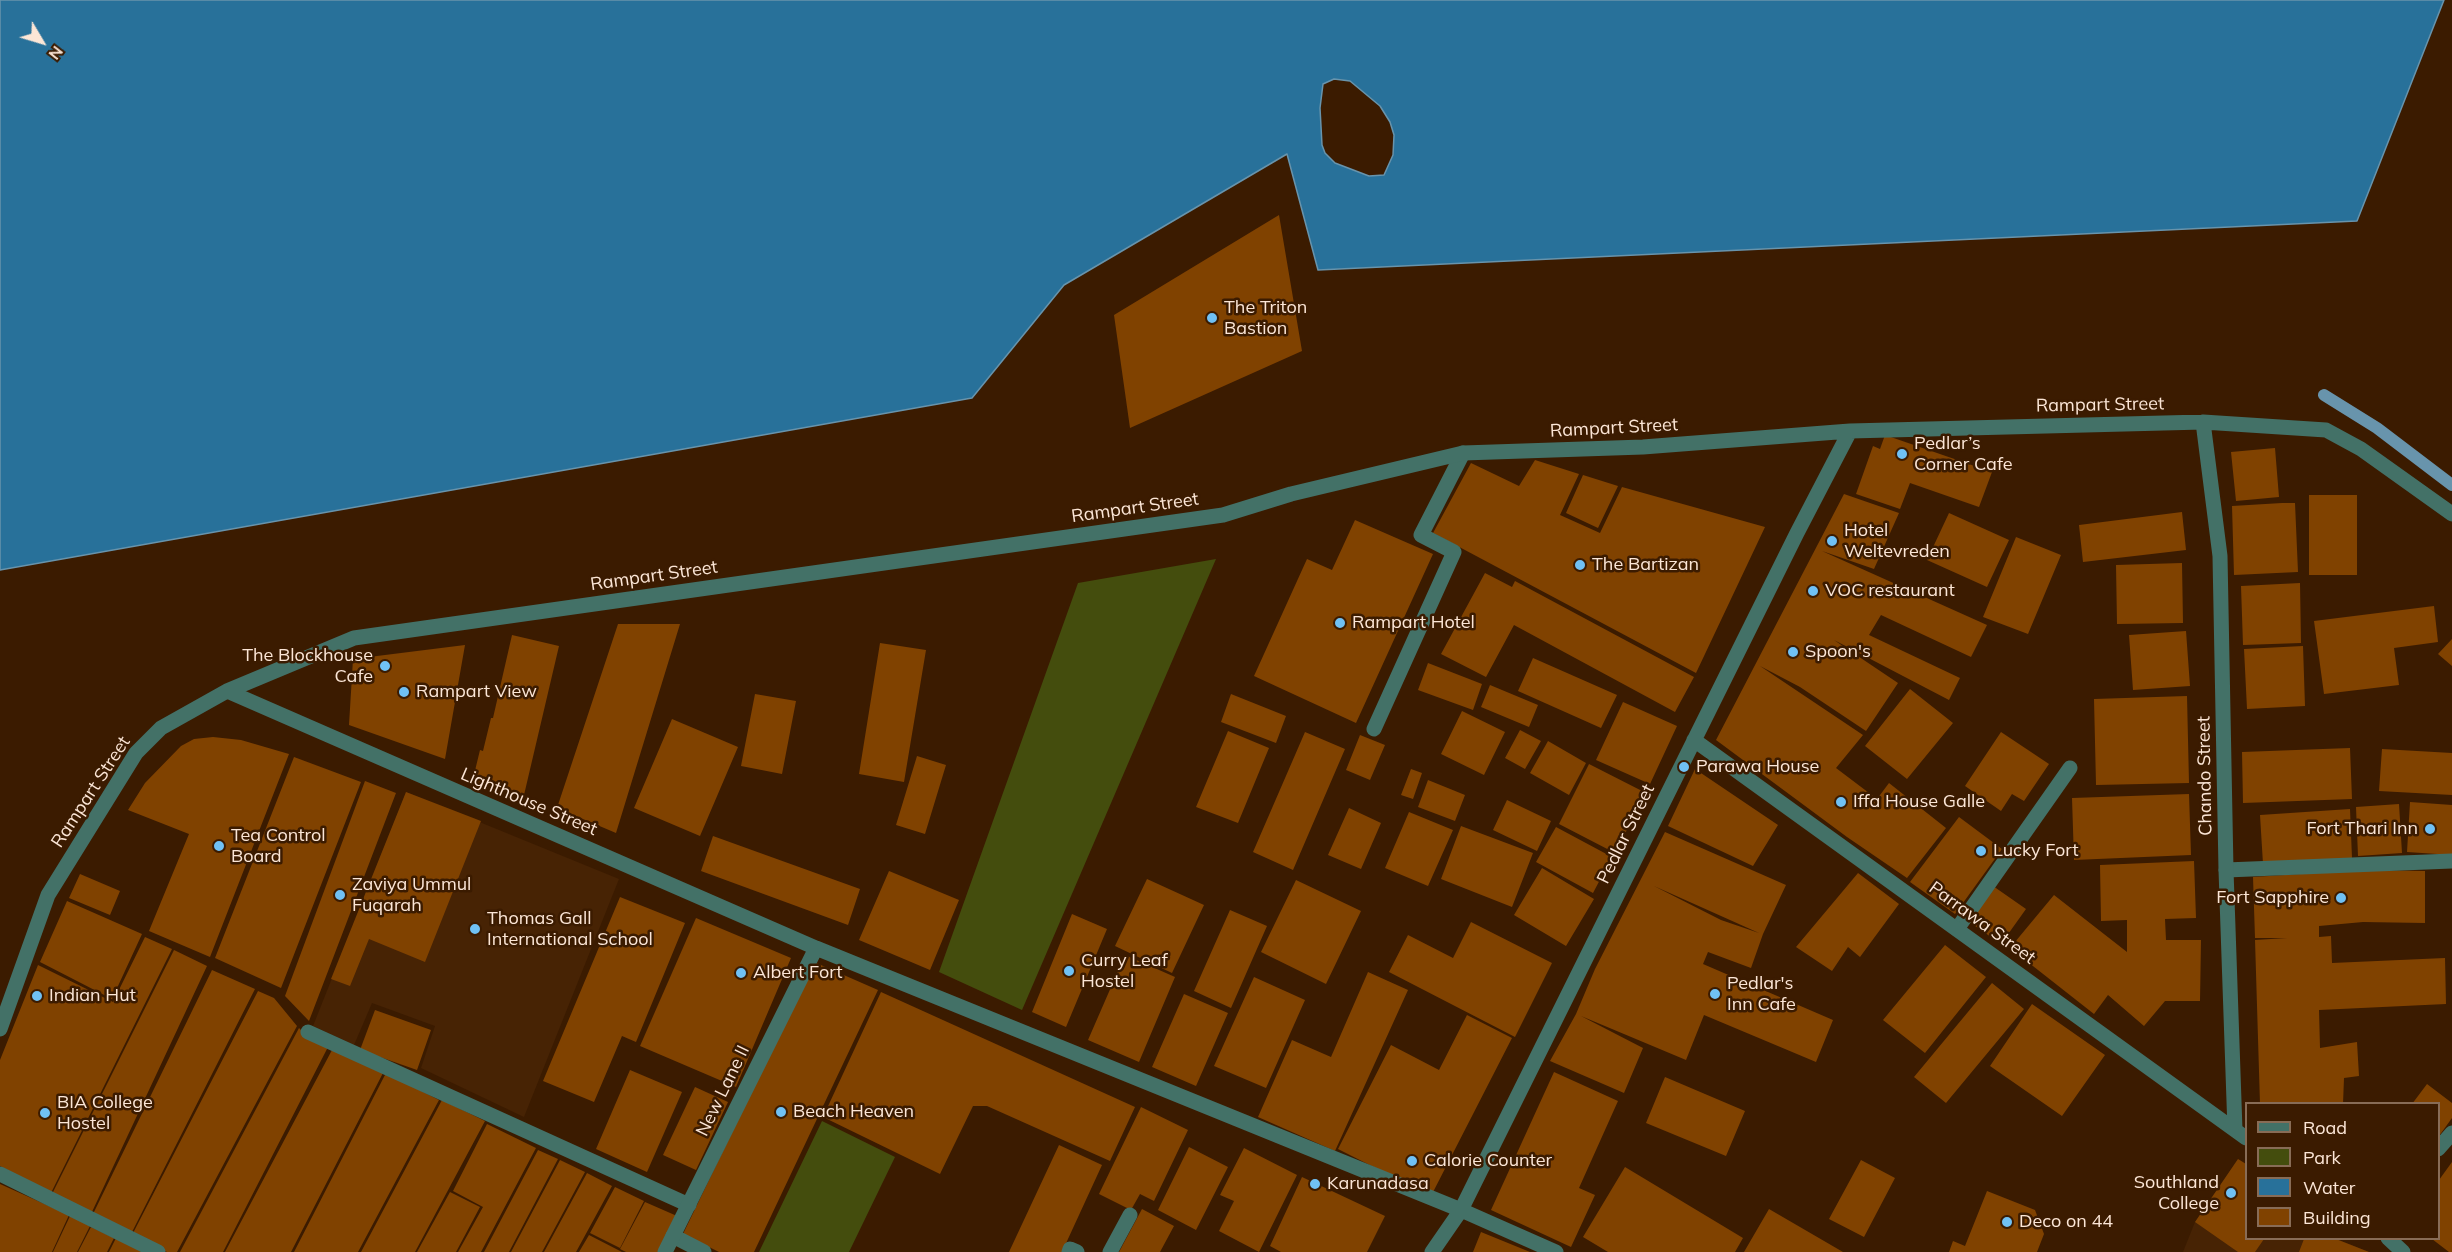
<!DOCTYPE html>
<meta charset="utf-8">
<style>
body{margin:0}
#map{position:relative;width:2452px;height:1252px;overflow:hidden;background:#3b1b00;font-family:Mulish,sans-serif}
canvas{display:block}
.legend{position:absolute;left:2245px;top:1102px;width:195px;height:138px;box-sizing:border-box;background:#3b1b00;border:2px solid #886c56;margin:0;padding:8px 10px;list-style:none;font-size:18px;color:#fce6d6}
.legend li{display:flex;align-items:center;gap:12px;height:30px}
.legend b{width:30px;border:2px solid #886c56}
.north{position:absolute;left:12px;top:12px;width:60px;height:60px;-webkit-text-stroke:4px #3b1b00;paint-order:stroke;rotate:128deg;font-size:16px;font-weight:700;line-height:24px;text-align:center;color:#fce6d6}
.north::after{content:'';display:block;margin:auto;width:21px;height:27px;background:#fce6d6;clip-path:polygon(50% 0,100% 100%,50% 72%,0 100%)}
</style>
<div id="map">
<canvas width="2452" height="1252"></canvas>
<ul class="legend">
<li><b style="height:8px;background:#437167"></b>Road</li>
<li><b style="height:16px;background:#444d0d"></b>Park</li>
<li><b style="height:16px;background:#28719a"></b>Water</li>
<li><b style="height:16px;background:#804200"></b>Building</li>
</ul>
<div class="north">N</div>
</div>
<script>
const g = document.querySelector('canvas').getContext('2d');
g.lineJoin = 'round';
function fill(path, color) { g.fillStyle = color; g.fill(path, 'evenodd'); }
const toPath = rows => new Path2D(rows.map(r => 'M' + r).join(''));
function stroke(path, color, width, dash) { g.strokeStyle = color; g.lineWidth = width; g.lineCap = dash ? 'butt' : 'round'; g.setLineDash(dash || []); g.stroke(path); }
function label(font, color, halo, rows, align = 'center') {
  g.font = font + ' Mulish,sans-serif'; g.lineWidth = 5; g.setLineDash([]); g.textBaseline = 'middle'; g.strokeStyle = halo; g.fillStyle = color; for (const [text, x, y, turn = 0] of rows) {
    g.save(); g.translate(x, y); g.rotate((+turn || 0) * Math.PI / 180); g.textAlign = isNaN(turn) ? turn : align; if (halo) g.strokeText(text, 0, 0); g.fillText(text, 0, 0); g.restore();
  }
}
fill(toPath([
 [406,792,619,879,524,1117,421,1068,435,1026,372,1003,354,1045,313,1026],
 [2238,1159,2246,1164,2246,1238,2336,1239,2369,1252,2183,1252,2195,1222]
]), '#472304');
fill(toPath([
 [1216,559,1022,1010,939,972,1078,583],
 [822,1121,895,1157,849,1252,759,1252]
]), '#444d0d');
const water = toPath([
 [0,0,2444,0,2357,221,1318,270,1287,154,1064,285,972,398,0,570,0,0],
 [1334,79,1350,81,1380,106,1390,122,1394,135,1393,155,1384,175,1369,176,1335,163,1325,153,1322,145,1320,108,1323,84,1334,79]
]);
fill(water, '#28719a');
stroke(water, '#6894ac', 1.5);
stroke(toPath([
 [2324,395,2377,428,2452,485]
]), '#6894ac', 12);
fill(toPath([
 [1279,215,1302,351,1130,428,1114,315],
 [1885,435,1992,472,1979,507,1910,483,1900,509,1856,494,1873,446,1880,449],
 [2275,448,2279,497,2236,501,2231,452],
 [1535,460,1579,474,1560,515,1600,533,1622,487,1765,527,1696,673,1433,533,1471,463,1519,486],
 [1583,475,1618,486,1598,528,1566,513],
 [1844,494,1899,513,1874,569,1822,551,1987,625,1971,657,1881,615,1869,635,1960,678,1949,700,1834,640,1898,683,1866,731,1800,687,1760,666,1863,735,1836,768,1877,799,1889,783,1946,828,1907,878,1847,837,1716,740],
 [2309,495,2357,495,2357,575,2309,575],
 [2282,503,2295,503,2298,572,2234,575,2232,506],
 [2182,512,2186,550,2083,562,2079,525],
 [1949,513,2009,540,1987,587,1927,560],
 [1355,520,1433,554,1356,723,1254,676,1307,559,1332,570],
 [2016,537,2061,555,2028,634,1983,617],
 [2182,563,2183,623,2117,624,2116,565],
 [1485,573,1512,587,1515,581,1694,677,1675,712,1514,625,1486,677,1441,654],
 [2300,583,2301,643,2243,645,2241,586],
 [2434,606,2438,642,2394,648,2399,685,2324,694,2314,621],
 [618,624,680,624,616,833,557,808],
 [2186,631,2190,686,2133,690,2129,635],
 [512,635,559,646,524,795,472,783,480,750,483,751,491,718,493,718],
 [2452,639,2452,666,2438,654],
 [880,643,926,650,904,782,859,774],
 [465,645,445,759,349,725,353,659],
 [2303,646,2305,706,2247,709,2244,649],
 [1533,658,1617,695,1601,728,1518,691],
 [1428,663,1482,684,1473,710,1418,690],
 [1490,685,1538,705,1529,727,1481,707],
 [1910,689,1953,723,1907,779,1865,746],
 [755,694,796,701,782,774,741,766],
 [1231,694,1286,716,1276,743,1221,722],
 [2187,696,2189,783,2096,785,2094,699],
 [1623,702,1677,726,1650,784,1596,760],
 [1462,711,1505,732,1484,775,1441,754],
 [672,719,738,747,700,836,634,808],
 [1520,730,1541,741,1525,769,1505,758],
 [1228,731,1269,748,1238,823,1196,807],
 [1305,732,1345,749,1293,870,1253,852],
 [2001,732,2049,764,2024,801,2012,794,2001,811,1965,786],
 [1360,735,1385,745,1370,780,1346,770],
 [213,737,241,740,289,754,210,957,149,931,189,834,128,810,145,783,181,746,194,739],
 [1548,741,1586,763,1569,795,1530,773],
 [2350,748,2352,799,2243,803,2242,752],
 [2382,749,2452,753,2452,795,2379,791],
 [917,756,946,765,925,834,896,825],
 [294,757,361,782,281,988,215,958],
 [1589,764,1646,793,1615,853,1559,824],
 [1411,769,1422,773,1413,799,1401,795],
 [1695,769,1778,825,1753,866,1668,826],
 [1428,780,1465,795,1455,821,1418,807],
 [365,781,396,793,309,1021,285,996],
 [406,792,481,821,425,962,369,939,350,986,331,979],
 [2189,794,2191,855,2074,860,2072,798],
 [1507,800,1551,821,1537,851,1493,830],
 [2410,802,2452,805,2452,855,2407,852],
 [2399,804,2402,853,2358,856,2356,807],
 [1349,808,1381,823,1361,869,1328,855],
 [2350,809,2352,858,2263,864,2260,815],
 [1409,812,1453,830,1428,886,1385,868],
 [1959,817,2002,849,1955,914,1910,882],
 [1461,826,1533,853,1512,907,1441,879],
 [1556,827,1612,857,1593,893,1536,862],
 [1665,832,1786,885,1763,934,1751,968,1708,952,1703,964,1833,1020,1816,1062,1704,1015,1686,1060,1581,1016,1643,1048,1624,1093,1550,1061,1576,1014,1595,969],
 [1654,886,1759,933,1721,920],
 [713,836,860,889,848,925,701,871],
 [2194,861,2196,918,2165,919,2166,940,2201,940,2200,1001,2165,1001,2144,1026,2108,995,2094,1014,2010,948,2054,895,2127,952,2127,920,2101,921,2100,865],
 [1542,868,1594,899,1566,946,1514,915],
 [2364,870,2425,871,2425,923,2363,922,2319,926,2319,937,2331,936,2332,963,2445,958,2446,1004,2319,1010,2320,1048,2357,1042,2359,1076,2344,1078,2343,1104,2260,1104,2255,940,2287,938,2255,938,2253,877],
 [889,871,959,900,930,970,859,940],
 [1858,873,1899,904,1860,957,1848,947,1832,971,1796,947],
 [80,874,120,891,110,915,69,898],
 [1147,879,1204,905,1172,973,1115,946],
 [1296,880,1361,911,1326,984,1261,952],
 [1993,886,2026,909,2001,944,1968,921],
 [620,897,685,923,636,1042,622,1036,594,1102,543,1081],
 [67,901,142,934,112,999,40,962],
 [1230,910,1267,926,1231,1008,1194,991],
 [1072,914,1107,929,1066,1027,1032,1012],
 [696,918,791,958,736,1087,640,1046],
 [1471,922,1552,963,1515,1037,1389,972,1408,935,1453,958],
 [145,937,172,949,51,1193,0,1166,0,1060,38,965,113,1002],
 [1945,945,1986,977,1925,1053,1883,1020],
 [174,950,207,966,91,1214,52,1194],
 [1125,955,1175,977,1139,1062,1088,1040],
 [814,962,878,990,754,1252,719,1252,683,1234],
 [212,970,255,989,131,1234,93,1214],
 [1368,972,1408,990,1335,1151,1258,1117,1292,1040,1331,1057],
 [1254,977,1305,1000,1266,1088,1214,1066],
 [1992,983,2024,1009,1946,1103,1914,1077],
 [258,991,274,998,297,1026,177,1252,167,1252,132,1235],
 [881,992,1135,1107,1110,1161,987,1106,973,1106,940,1174,823,1117],
 [1184,994,1228,1013,1196,1086,1152,1067],
 [2032,1004,2105,1055,2062,1116,1990,1066],
 [375,1010,431,1030,417,1070,360,1050],
 [1467,1015,1512,1038,1431,1196,1338,1149,1391,1045,1439,1070],
 [299,1028,307,1036,328,1047,223,1252,180,1252],
 [332,1050,383,1073,291,1252,225,1252],
 [630,1070,682,1092,647,1172,596,1149],
 [1554,1072,1618,1101,1579,1188,1595,1195,1571,1247,1491,1210],
 [386,1073,439,1100,358,1252,294,1252],
 [1665,1077,1745,1111,1726,1156,1646,1123],
 [2427,1084,2452,1103,2452,1118,2439,1136,2439,1104,2412,1104],
 [695,1087,728,1102,696,1170,663,1155],
 [442,1100,485,1121,415,1252,361,1252],
 [1141,1107,1188,1130,1154,1201,1140,1194,1131,1210,1099,1194],
 [487,1124,536,1148,481,1252,458,1252,483,1207,453,1191],
 [1059,1145,1102,1165,1062,1252,1009,1252],
 [1189,1147,1228,1167,1196,1230,1158,1210],
 [1244,1148,1297,1175,1259,1252,1219,1231,1234,1201,1220,1195],
 [538,1150,558,1159,509,1252,484,1252],
 [2238,1159,2246,1164,2246,1238,2264,1239,2255,1252,2238,1252,2195,1222],
 [560,1160,585,1172,542,1252,511,1252],
 [1861,1160,1895,1178,1864,1237,1829,1219],
 [2452,1162,2452,1252,2449,1252,2432,1239,2439,1239,2439,1180],
 [1625,1167,1743,1238,1735,1252,1608,1252,1583,1237],
 [587,1173,612,1186,576,1252,544,1252],
 [1302,1177,1385,1216,1367,1252,1281,1252,1270,1246],
 [0,1184,69,1215,52,1252,0,1252],
 [615,1187,644,1201,620,1248,590,1233],
 [1987,1191,2035,1210,2044,1234,2037,1252,1949,1252,1953,1241,1965,1246],
 [450,1192,480,1207,456,1252,417,1252],
 [645,1202,677,1216,658,1252,626,1252,620,1249],
 [1142,1209,1174,1226,1160,1252,1119,1252],
 [1769,1209,1843,1252,1744,1252],
 [70,1216,90,1226,77,1252,53,1252],
 [91,1227,114,1238,107,1252,78,1252],
 [1481,1232,1530,1252,1473,1252],
 [589,1235,622,1252,579,1252],
 [116,1238,144,1252,109,1252],
 [2304,1239,2336,1239,2369,1252,2299,1252]
]), '#804200');
stroke(toPath([
 [1374,729,1454,552,1421,535,1463,453],
 [2226,870,2452,861],
 [1957,929,2070,768],
 [308,1032,689,1205],
 [673,1236,704,1252],
 [1069,1252,1070,1249,1077,1252],
 [1110,1252,1130,1215]
]), '#437167', 15);
stroke(toPath([
 [2203,422,2220,556,2226,870,2235,1130],
 [227,691,816,948,1461,1210,1556,1252],
 [1694,740,2246,1138],
 [0,1029,48,895,136,753,161,728,227,691,354,638,1223,515,1291,494,1463,453,1643,447,1850,431,2203,422,2326,430,2361,449,2452,514],
 [2438,1149,2452,1133],
 [0,1174,158,1252],
 [2388,1238,2403,1252],
 [665,1252,816,948],
 [1432,1252,1461,1210,1797,533,1850,431]
]), '#437167', 15);
for (const [x, y, r, color] of [
 [1212,318,6,"#70c1f4"],
 [1902,454,6,"#70c1f4"],
 [1832,541,6,"#70c1f4"],
 [1580,565,6,"#70c1f4"],
 [1813,591,6,"#70c1f4"],
 [1340,623,6,"#70c1f4"],
 [1793,652,6,"#70c1f4"],
 [385,666,6,"#70c1f4"],
 [404,692,6,"#70c1f4"],
 [1684,767,6,"#70c1f4"],
 [1841,802,6,"#70c1f4"],
 [2430,829,6,"#70c1f4"],
 [219,846,6,"#70c1f4"],
 [1981,851,6,"#70c1f4"],
 [340,895,6,"#70c1f4"],
 [2341,898,6,"#70c1f4"],
 [475,929,6,"#70c1f4"],
 [1069,971,6,"#70c1f4"],
 [741,973,6,"#70c1f4"],
 [1715,994,6,"#70c1f4"],
 [37,996,6,"#70c1f4"],
 [781,1112,6,"#70c1f4"],
 [45,1113,6,"#70c1f4"],
 [1412,1161,6,"#70c1f4"],
 [1315,1184,6,"#70c1f4"],
 [2231,1193,6,"#70c1f4"],
 [2007,1222,6,"#70c1f4"]
]) { const dot = new Path2D(); dot.arc(x, y, r, 0, 2 * Math.PI); g.fillStyle = color; g.fill(dot); stroke(dot, '#3b1b00', 2); }
label('18px', '#fce6d6', '#3b1b00', [
 ["The Triton",1224,308],
 ["Bastion",1224,329],
 ["Pedlar’s",1914,444],
 ["Corner Cafe",1914,465],
 ["Hotel",1844,531],
 ["Weltevreden",1844,552],
 ["The Bartizan",1592,565],
 ["VOC restaurant",1825,591],
 ["Rampart Hotel",1352,623],
 ["Spoon's",1805,652],
 ["The Blockhouse",373,656,"right"],
 ["Cafe",373,677,"right"],
 ["Rampart View",416,692],
 ["Parawa House",1696,767],
 ["Iffa House Galle",1853,802],
 ["Fort Thari Inn",2418,829,"right"],
 ["Tea Control",231,836],
 ["Board",231,857],
 ["Lucky Fort",1993,851],
 ["Zaviya Ummul",352,885],
 ["Fuqarah",352,906],
 ["Fort Sapphire",2329,898,"right"],
 ["Thomas Gall",487,919],
 ["International School",487,940],
 ["Curry Leaf",1081,961],
 ["Hostel",1081,982],
 ["Albert Fort",753,973],
 ["Pedlar's",1727,984],
 ["Inn Cafe",1727,1005],
 ["Indian Hut",49,996],
 ["BIA College",57,1103],
 ["Hostel",57,1124],
 ["Beach Heaven",793,1112],
 ["Calorie Counter",1424,1161],
 ["Southland",2219,1183,"right"],
 ["College",2219,1204,"right"],
 ["Karunadasa",1327,1184],
 ["Deco on 44",2019,1222]
], 'left');
label('18px', '#fce6d6', '#3b1b00', [
 ["Rampart Street",2100,405,-1],
 ["Rampart Street",1614,428,-3],
 ["Rampart Street",1135,508,-8],
 ["Rampart Street",654,576,-8],
 ["Chando Street",2205,776,-91],
 ["Rampart Street",91,792,-57],
 ["Lighthouse Street",529,802,23],
 ["Pedlar Street",1626,834,-64],
 ["Parrawa Street",1982,923,36],
 ["New Lane II",723,1091,-64]
]);
</script>
